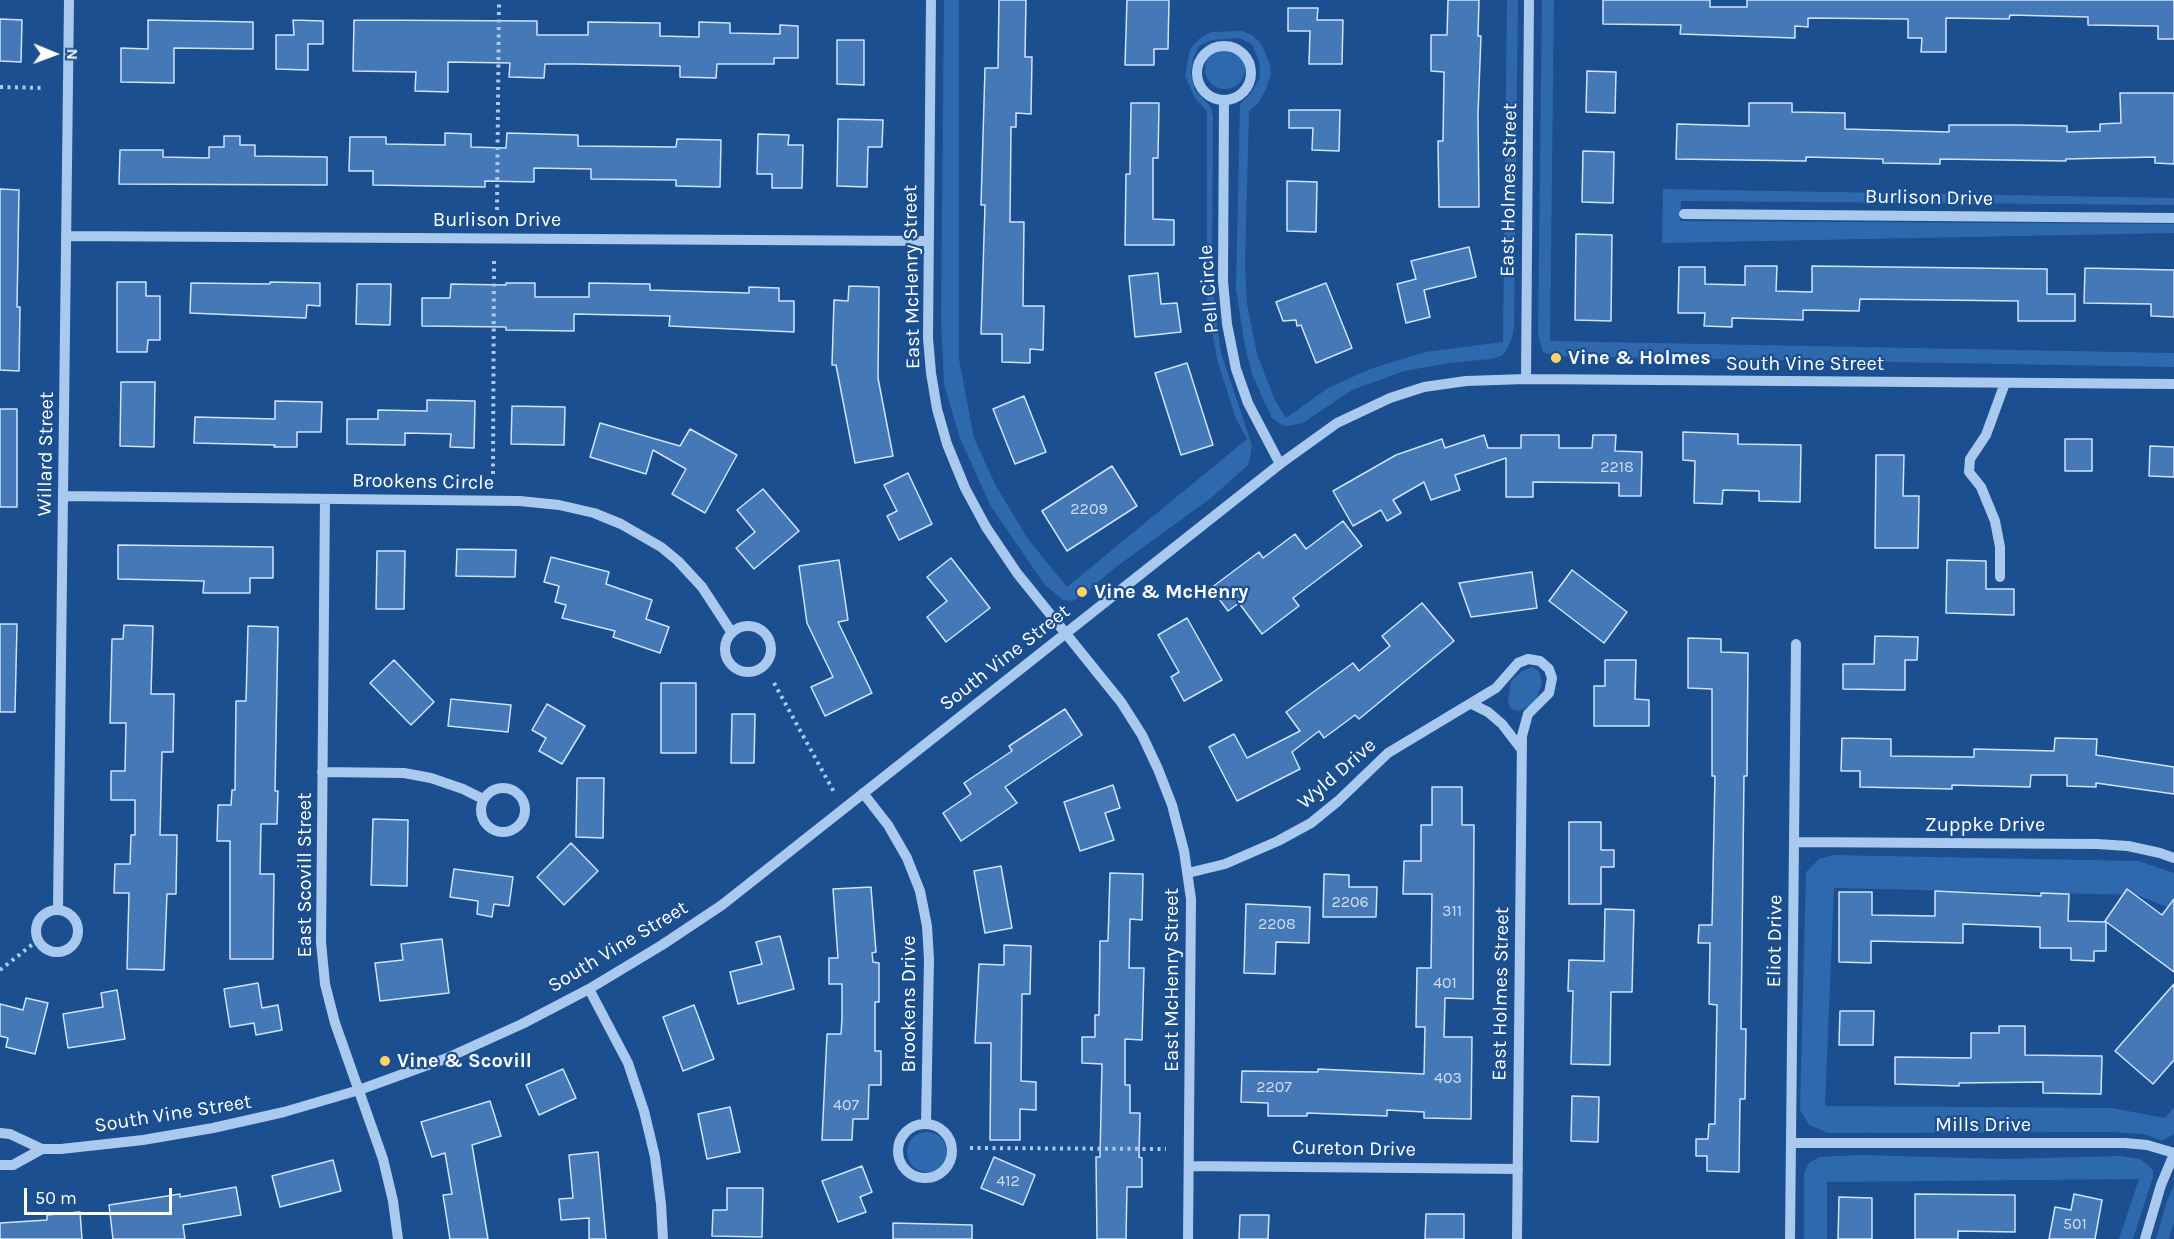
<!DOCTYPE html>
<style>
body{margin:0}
#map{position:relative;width:2174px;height:1239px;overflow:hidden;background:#1b4f8f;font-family:Karla,sans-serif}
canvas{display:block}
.north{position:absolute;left:24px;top:24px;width:60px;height:60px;-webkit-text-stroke:4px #1b4f8f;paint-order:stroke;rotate:91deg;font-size:16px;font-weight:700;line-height:24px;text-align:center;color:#fff}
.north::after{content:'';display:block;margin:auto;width:21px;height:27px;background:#fff;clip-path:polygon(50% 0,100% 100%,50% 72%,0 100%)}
.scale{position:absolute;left:24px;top:1188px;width:148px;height:27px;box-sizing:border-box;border:3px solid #fff;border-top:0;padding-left:8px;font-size:18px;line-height:21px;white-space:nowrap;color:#fff;-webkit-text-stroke:4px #1b4f8f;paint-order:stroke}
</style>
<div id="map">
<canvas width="2174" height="1239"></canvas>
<div class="north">N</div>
<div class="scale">50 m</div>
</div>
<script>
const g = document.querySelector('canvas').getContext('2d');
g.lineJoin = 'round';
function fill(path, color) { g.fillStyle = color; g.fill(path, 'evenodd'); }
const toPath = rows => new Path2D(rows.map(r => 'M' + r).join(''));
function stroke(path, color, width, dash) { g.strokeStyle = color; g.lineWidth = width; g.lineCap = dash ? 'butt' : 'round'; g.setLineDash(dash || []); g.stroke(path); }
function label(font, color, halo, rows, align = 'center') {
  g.font = font + ' Karla,sans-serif'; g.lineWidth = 4.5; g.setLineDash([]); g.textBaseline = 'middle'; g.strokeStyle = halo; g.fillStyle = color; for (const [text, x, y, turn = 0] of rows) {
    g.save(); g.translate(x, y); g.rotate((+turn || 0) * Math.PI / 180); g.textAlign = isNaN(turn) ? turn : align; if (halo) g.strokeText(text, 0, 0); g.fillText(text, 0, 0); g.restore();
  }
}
fill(toPath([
 [944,0,959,0,959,359,974,438,996,486,1028,539,1067,587,1247,439,1236,419,1218,363,1212,331,1207,304,1207,111,1195,98,1185,76,1190,49,1199,39,1211,32,1242,31,1252,35,1260,42,1270,64,1271,74,1266,89,1259,102,1249,111,1245,265,1247,304,1257,354,1275,400,1286,418,1328,388,1370,369,1425,352,1503,342,1507,0,1518,0,1514,327,1512,338,1506,351,1501,356,1491,359,1450,363,1404,371,1352,390,1303,423,1287,426,1282,425,1272,418,1253,377,1245,347,1236,289,1240,104,1251,93,1260,77,1259,62,1252,44,1239,38,1212,40,1199,46,1193,58,1191,73,1195,90,1211,107,1213,117,1212,256,1215,312,1221,353,1252,445,1250,458,1248,465,1211,498,1116,567,1083,595,1073,601,1063,600,1045,585,990,505,960,438,944,384,941,319],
 [1542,0,1554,0,1550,341,2174,353,2174,367,1554,356,1543,352,1538,335],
 '1205 69a20 20 0 1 1 40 0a20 20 0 1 1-40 0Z',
 [1663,189,2174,198,2174,205,1681,201,1680,221,2174,224,2174,233,1662,243],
 [1532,667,1539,671,1542,683,1534,704,1519,711,1511,709,1508,702,1511,681,1522,671],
 [1833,855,2138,861,2174,873,2174,910,2137,895,1834,888,1825,1106,2111,1108,2165,1118,2174,1107,2174,1134,2162,1141,2144,1134,2112,1132,1828,1133,1809,1125,1800,1110,1806,872,1819,859],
 '907 1152a20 20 0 1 1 40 0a20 20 0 1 1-40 0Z',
 [1860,1155,2006,1159,2120,1156,2140,1159,2149,1166,2153,1171,2153,1177,2133,1239,2119,1239,2139,1179,1827,1182,1827,1239,1804,1239,1804,1173,1809,1163,1819,1157],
 [2174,1185,2174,1222,2169,1239,2156,1239,2166,1204]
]), '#2e69ad');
const building = toPath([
 [999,0,1026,0,1025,57,1032,57,1031,114,1016,113,1016,127,1011,127,1010,222,1024,222,1023,306,1044,306,1043,350,1030,349,1030,363,1002,362,1002,334,981,334,985,205,981,205,985,68,998,68,999,0],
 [1127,0,1169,0,1168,49,1154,49,1154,65,1125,65,1127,0],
 [1448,0,1479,0,1478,36,1481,36,1478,114,1479,207,1439,207,1438,141,1443,141,1444,72,1431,71,1431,35,1447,35,1448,0],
 [1603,0,1710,0,1710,7,1747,7,1747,0,2174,0,2174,39,2158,39,2158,26,2088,25,2088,17,2010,15,2009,19,1946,18,1946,52,1921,52,1922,38,1908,38,1908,19,1808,18,1808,27,1795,26,1795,38,1680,34,1681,25,1603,24,1603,0],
 [1288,8,1318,8,1317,20,1343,20,1342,64,1309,64,1310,31,1288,31,1288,8],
 [0,19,22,20,21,62,0,61,0,19],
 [148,20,253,22,253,49,174,48,174,83,121,82,121,48,148,49,148,20],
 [293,20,323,21,323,44,308,44,308,70,276,69,276,35,294,35,293,20],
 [354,20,537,21,537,35,588,35,588,22,660,23,660,36,699,37,699,22,730,23,730,33,780,34,780,25,798,26,798,58,774,58,774,64,717,64,716,78,680,77,680,66,577,64,545,64,544,78,509,77,510,63,448,62,448,92,415,91,416,72,353,71,354,20],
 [837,40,864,40,864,85,837,84,837,40],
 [1587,71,1616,72,1615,113,1586,112,1587,71],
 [2120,93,2174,93,2174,164,2155,163,2155,157,2066,159,2066,161,1940,159,1940,164,1883,163,1883,159,1806,157,1806,161,1676,159,1677,124,1749,126,1749,103,1792,103,1792,112,1845,113,1845,129,1949,132,1949,125,2017,125,2067,126,2067,132,2100,131,2100,124,2121,123,2120,93],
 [1131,103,1159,103,1158,158,1153,158,1153,219,1174,220,1174,245,1125,245,1126,174,1130,174,1131,103],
 [1289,110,1340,110,1339,151,1312,150,1313,128,1289,128,1289,110],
 [838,119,883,120,882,147,868,147,867,187,837,186,838,119],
 [445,133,471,134,471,147,506,148,507,133,578,135,578,146,676,147,677,139,721,140,720,187,676,186,676,180,591,179,591,169,534,168,534,182,485,181,485,187,373,185,373,171,349,171,350,137,386,137,386,144,445,145,445,133],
 [758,134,789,135,788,145,803,145,802,188,772,188,772,174,757,174,758,134],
 [224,136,240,136,240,145,255,145,255,156,327,157,327,185,119,184,120,150,163,150,163,157,209,158,209,147,224,147,224,136],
 [1583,151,1614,152,1613,203,1582,202,1583,151],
 [1287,181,1317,182,1316,232,1287,231,1287,181],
 [0,189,19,190,17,307,20,307,19,371,0,370,0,189],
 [1576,234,1612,235,1611,321,1575,320,1576,234],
 [1469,247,1476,277,1424,290,1430,317,1406,323,1397,284,1416,279,1411,261,1469,247],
 [1745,266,1777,266,1776,291,1812,292,1812,266,2047,269,2047,294,2075,294,2075,321,2018,321,2018,301,1860,299,1859,311,1803,310,1803,320,1732,318,1732,327,1704,326,1705,313,1678,313,1679,267,1705,267,1705,284,1745,285,1745,266],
 [2085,268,2174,270,2174,317,2151,316,2151,304,2084,303,2085,268],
 [1158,273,1161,304,1177,303,1181,332,1135,337,1129,276,1158,273],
 [117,282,146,282,146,296,160,296,160,340,148,340,147,352,117,352,117,282],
 [270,282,320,283,320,306,307,305,306,318,190,313,191,283,270,284,270,282],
 [506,283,535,283,535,297,589,297,589,283,650,284,650,290,749,293,749,287,779,288,779,301,794,301,794,332,669,326,670,316,574,314,574,331,506,330,506,327,422,326,422,298,450,298,451,284,506,285,506,283],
 [1326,283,1352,348,1316,363,1301,325,1297,326,1296,320,1283,321,1276,302,1326,283],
 [357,284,391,284,390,325,356,324,357,284],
 [849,286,879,287,878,378,893,456,855,463,836,365,832,365,834,300,848,301,849,286],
 [1187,363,1213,445,1181,455,1155,373,1187,363],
 [121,382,155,382,154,447,120,446,121,382],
 [1024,396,1046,452,1015,464,993,409,1024,396],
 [427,400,475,401,474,448,450,447,451,434,405,433,405,445,347,444,347,419,378,419,378,410,427,411,427,400],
 [275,401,322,402,321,432,297,432,297,447,274,447,275,445,194,443,195,417,275,419,275,401],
 [512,406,565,407,564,445,511,444,512,406],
 [0,409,17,409,17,507,0,507,0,409],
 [600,423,680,446,690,429,737,455,705,513,672,494,686,469,653,450,646,474,590,457,600,423],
 [1683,432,1738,434,1738,444,1801,445,1800,502,1759,501,1759,491,1723,490,1722,504,1694,503,1695,461,1683,460,1683,432],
 [1484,435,1488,448,1521,448,1521,435,1559,435,1559,448,1592,448,1593,435,1616,435,1615,451,1642,452,1641,496,1619,496,1619,483,1533,482,1533,497,1506,497,1506,458,1455,475,1460,490,1431,500,1424,482,1393,500,1401,513,1387,521,1381,510,1353,526,1333,491,1396,455,1442,439,1445,448,1484,435],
 [2065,439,2092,439,2092,471,2065,471,2065,439],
 [2150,446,2174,447,2174,477,2149,476,2150,446],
 [1876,455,1904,455,1903,496,1919,496,1918,548,1875,548,1876,455],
 [1112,466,1137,506,1067,551,1042,511,1112,466],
 [908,473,932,524,899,540,887,516,897,511,884,485,908,473],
 [763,489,799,531,754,569,736,548,755,532,737,510,763,489],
 [1343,521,1362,546,1293,598,1299,606,1262,634,1239,603,1228,611,1211,588,1259,552,1263,558,1295,534,1306,549,1343,521],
 [118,545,273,547,273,578,250,578,250,593,203,593,204,581,118,579,118,545],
 [457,549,516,550,515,577,456,576,457,549],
 [377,551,405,551,404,609,376,609,377,551],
 [551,557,609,572,606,584,652,600,646,619,669,627,660,653,613,637,615,631,562,618,566,605,555,602,559,586,544,582,551,557],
 [951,558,990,608,946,642,927,617,947,601,927,577,951,558],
 [839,560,848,620,838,622,872,693,825,716,811,687,833,677,807,623,799,566,839,560],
 [1947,560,1986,561,1986,589,2014,589,2014,615,1946,613,1947,560],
 [1572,570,1627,612,1604,643,1549,601,1572,570],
 [1532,572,1537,608,1471,617,1459,583,1532,572],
 [1422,603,1454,641,1359,719,1355,715,1324,738,1319,731,1292,752,1300,769,1237,801,1209,747,1234,734,1247,758,1300,731,1286,712,1353,663,1359,671,1390,646,1382,636,1422,603],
 [1187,618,1222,680,1184,701,1171,677,1179,672,1158,635,1187,618],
 [0,624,17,624,15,712,0,712,0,624],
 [124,625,153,626,151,694,174,694,173,752,162,752,160,835,177,835,176,894,167,894,164,970,127,969,129,893,114,893,115,864,130,864,131,835,135,835,135,800,111,800,111,771,125,771,126,723,110,723,112,639,123,639,124,625],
 [248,626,278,627,275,791,278,791,277,824,261,824,260,874,274,874,273,959,230,959,230,841,217,841,218,805,231,805,232,790,235,790,236,701,246,701,248,626],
 [1875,636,1918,637,1917,660,1905,660,1905,690,1843,689,1843,664,1874,664,1875,636],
 [1688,638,1721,639,1721,652,1748,653,1747,776,1744,776,1741,1029,1746,1029,1745,1099,1740,1099,1739,1172,1707,1171,1707,1156,1696,1156,1696,1139,1708,1139,1709,1124,1715,1124,1717,1005,1709,1004,1710,943,1698,943,1699,925,1712,925,1715,776,1712,776,1712,689,1688,688,1688,638],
 [394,660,434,702,411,725,370,683,394,660],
 [1605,660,1636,660,1635,699,1649,700,1649,726,1594,726,1594,686,1605,686,1605,660],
 [661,683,696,683,696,753,661,753,661,683],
 [451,699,511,705,508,732,448,726,451,699],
 [547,704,585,726,562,764,539,751,546,738,532,730,547,704],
 [1065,709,1082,735,1005,787,1017,803,961,841,943,813,971,794,964,783,1012,751,1009,746,1065,709],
 [732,714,755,714,754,763,731,763,732,714],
 [1842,738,1891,739,1891,756,1974,757,1974,749,2054,751,2055,738,2097,739,2096,755,2174,767,2174,794,2096,783,2096,787,2067,786,2067,775,2031,775,2030,787,1952,785,1952,789,1860,787,1860,771,1841,771,1842,738],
 [577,778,604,778,603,838,576,837,577,778],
 [1113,785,1120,808,1105,813,1114,840,1080,851,1064,802,1113,785],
 [1432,787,1462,787,1462,825,1474,825,1473,999,1445,998,1444,1037,1472,1037,1471,1119,1424,1118,1424,1112,1387,1110,1387,1116,1307,1113,1307,1116,1268,1116,1268,1103,1241,1102,1242,1071,1318,1072,1318,1069,1424,1074,1425,1027,1416,1027,1417,968,1431,968,1432,894,1403,894,1404,861,1421,861,1421,825,1432,825,1432,787],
 [373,819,408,820,407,886,371,885,373,819],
 [1569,822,1601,822,1601,850,1614,850,1614,867,1601,867,1601,904,1569,904,1569,822],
 [571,843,598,871,564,905,537,877,571,843],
 [1001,866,1012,928,985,933,974,871,1001,866],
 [454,869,513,877,509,906,494,904,492,917,477,914,478,901,450,897,454,869],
 [1110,873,1143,874,1142,920,1130,919,1129,968,1144,968,1142,1040,1125,1039,1125,1085,1130,1085,1130,1113,1140,1113,1139,1157,1142,1158,1142,1187,1127,1187,1126,1239,1097,1239,1096,1157,1100,1157,1102,1064,1082,1063,1082,1037,1095,1037,1095,1015,1099,1015,1100,941,1108,941,1110,873],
 [1324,874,1349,875,1349,887,1377,887,1376,917,1323,917,1324,874],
 [871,887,876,952,872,953,873,962,879,963,879,1002,875,1002,875,1051,881,1051,881,1085,869,1085,868,1119,853,1119,852,1140,822,1140,827,1034,841,1034,842,1019,842,984,829,984,829,958,838,958,833,889,871,887],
 [2127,889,2162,915,2174,899,2174,972,2105,921,2127,889],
 [1935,891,2041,896,2041,893,2069,894,2068,921,2106,922,2106,951,2094,951,2094,961,2071,960,2071,948,2040,948,2040,927,1963,924,1963,943,1871,941,1871,963,1839,962,1839,892,1872,892,1872,915,1935,916,1935,891],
 [1246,904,1310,907,1309,943,1276,942,1275,974,1244,973,1246,904],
 [1605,909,1634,910,1632,992,1611,992,1610,1065,1571,1064,1573,991,1568,991,1569,960,1604,961,1605,909],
 [780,936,794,989,738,1004,730,972,762,964,756,942,780,936],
 [442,939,449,993,380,1001,375,963,403,960,401,944,442,939],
 [1004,945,1031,946,1030,994,1022,994,1021,1081,1036,1082,1036,1110,1020,1109,1020,1140,990,1140,991,1043,975,1043,979,964,1004,965,1004,945],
 [258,983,262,1008,278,1005,282,1030,256,1035,254,1023,230,1027,224,989,258,983],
 [2174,984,2174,1060,2153,1084,2115,1051,2174,984],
 [117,990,125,1039,68,1048,63,1014,103,1007,101,993,117,990],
 [26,998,48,1003,35,1054,6,1047,8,1038,0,1036,0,1004,23,1010,26,998],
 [694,1005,714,1059,683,1071,663,1017,694,1005],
 [1840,1011,1874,1011,1873,1045,1839,1045,1840,1011],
 [1999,1026,2025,1026,2025,1055,2102,1056,2101,1094,2043,1093,2043,1082,1959,1083,1959,1086,1895,1084,1895,1057,1971,1058,1971,1033,1999,1033,1999,1026],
 [563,1069,576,1098,539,1115,526,1085,563,1069],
 [1572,1096,1599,1097,1598,1142,1571,1141,1572,1096],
 [490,1101,501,1136,472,1145,488,1239,450,1239,443,1195,452,1194,445,1153,432,1157,421,1122,490,1101],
 [730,1107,740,1152,707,1159,698,1114,730,1107],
 [598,1152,606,1239,589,1239,589,1218,561,1220,559,1199,573,1198,569,1155,598,1152],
 [994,1157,1035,1175,1023,1205,981,1188,994,1157],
 [333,1160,341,1191,280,1207,272,1176,333,1160],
 [862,1166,872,1192,860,1197,866,1212,838,1222,822,1181,862,1166],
 [236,1187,241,1215,183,1225,185,1239,113,1239,109,1205,180,1194,180,1197,236,1187],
 [727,1188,763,1188,762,1237,712,1236,713,1210,727,1210,727,1188],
 [1915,1194,2015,1195,2015,1232,1958,1231,1958,1239,1915,1239,1915,1194],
 [2074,1194,2102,1200,2095,1239,2049,1239,2055,1207,2071,1210,2074,1194],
 [1839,1197,1872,1198,1872,1239,1838,1239,1839,1197],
 [80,1212,82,1239,0,1239,0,1223,47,1220,47,1215,80,1212],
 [1426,1214,1464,1214,1464,1239,1425,1239,1426,1214],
 [1240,1215,1269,1215,1268,1239,1239,1239,1240,1215],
 [893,1223,972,1225,972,1239,893,1239,893,1223]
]);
fill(building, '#4478b7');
stroke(building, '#cfe3fa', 1.5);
stroke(toPath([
 [0,87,45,88],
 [497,210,499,0],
 [493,474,494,258],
 [774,683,834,792],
 [0,970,38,940],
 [970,1148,1166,1149]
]), '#a9c9ee', 4, [3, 4.5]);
stroke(toPath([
 [931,0,928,338,931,373,937,409,947,444,965,488,986,527,1017,573,1121,702,1142,735,1158,769,1172,805,1184,851,1191,899,1188,1239],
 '1197 73a27 27 0 1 1 54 0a27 27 0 1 1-54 0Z',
 [1224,100,1223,281,1227,324,1236,369,1248,403,1280,464],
 [1684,214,2174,218],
 [66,236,928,241],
 [1526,379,1529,0],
 [64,496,520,501,559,505,594,513,621,524,661,547,678,561,702,587,732,633],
 [325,499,321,942,325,984,335,1023,383,1159,393,1201,398,1239],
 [2000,577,2000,547,1995,521,1981,487,1969,472,1970,459,1986,435,2005,383],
 '725 649a23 23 0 1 1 46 0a23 23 0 1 1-46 0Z',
 [1472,704,1488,712,1502,724,1522,750],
 [322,772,404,773,431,778,463,789,483,799],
 '481 810a22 22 0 1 1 44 0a22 22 0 1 1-44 0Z',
 [863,793,888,825,907,858,920,891,927,926,929,959,926,1124],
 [1794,842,2097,844,2128,846,2160,853,2174,858],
 [1188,873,1225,864,1278,841,1311,823,1338,801,1388,753,1496,688,1518,663,1528,659,1540,661,1549,669,1552,678,1549,693,1528,714,1522,736,1517,1239],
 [58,909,69,0],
 '36 931a21 21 0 1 1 42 0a21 21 0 1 1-42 0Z',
 [589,989,628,1063,644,1111,655,1157,661,1204,663,1239],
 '898 1151a27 27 0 1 1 54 0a27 27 0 1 1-54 0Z',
 [0,1133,10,1134,42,1149,61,1149,143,1140,213,1128,284,1112,359,1090,447,1058,522,1024,589,989,662,945,722,905,1280,464,1337,423,1390,398,1424,387,1466,381,1526,379,2174,384],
 [1791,1143,2125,1143,2147,1145,2174,1153],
 [0,1165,13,1165,42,1149],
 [1189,1166,1518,1169],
 [1790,1239,1796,644],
 [2145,1239,2161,1185,2174,1154]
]), '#a9c9ee', 10);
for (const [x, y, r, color] of [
 [1556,358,6,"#ffd166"],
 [1082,592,6,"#ffd166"],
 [385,1061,6,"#ffd166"]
]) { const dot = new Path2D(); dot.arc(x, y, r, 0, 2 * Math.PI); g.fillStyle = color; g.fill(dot); stroke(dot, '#1b4f8f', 2); }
label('16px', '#d0dded', null, [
 ["2218",1617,467],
 ["2209",1089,509],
 ["2206",1350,902],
 ["311",1452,911],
 ["2208",1277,924],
 ["401",1445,983],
 ["403",1448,1078],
 ["2207",1274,1087],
 ["407",846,1105],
 ["412",1008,1181],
 ["501",2075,1224]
]);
label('20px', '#fff', '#1b4f8f', [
 ["East Holmes Street",1509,190,-89],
 ["Burlison Drive",1929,198,1],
 ["Burlison Drive",497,220],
 ["East McHenry Street",912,277,-91],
 ["Pell Circle",1209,289,-94],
 ["South Vine Street",1805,364],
 ["Willard Street",46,454,-89],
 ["Brookens Circle",423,482,1],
 ["South Vine Street",1005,658,-38],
 ["Wyld Drive",1337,774,-41],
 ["Zuppke Drive",1985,825],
 ["East Scovill Street",305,875,-90],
 ["Eliot Drive",1775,941,-89],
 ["South Vine Street",618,947,-31],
 ["East McHenry Street",1172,980,-90],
 ["East Holmes Street",1501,994,-89],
 ["Brookens Drive",909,1004,-90],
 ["South Vine Street",173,1114,-9],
 ["Mills Drive",1983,1125],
 ["Cureton Drive",1354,1149,1]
]);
label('bold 20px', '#fff', '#1b4f8f', [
 ["Vine & Holmes",1568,358],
 ["Vine & McHenry",1094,592],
 ["Vine & Scovill",397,1061]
], 'left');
</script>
